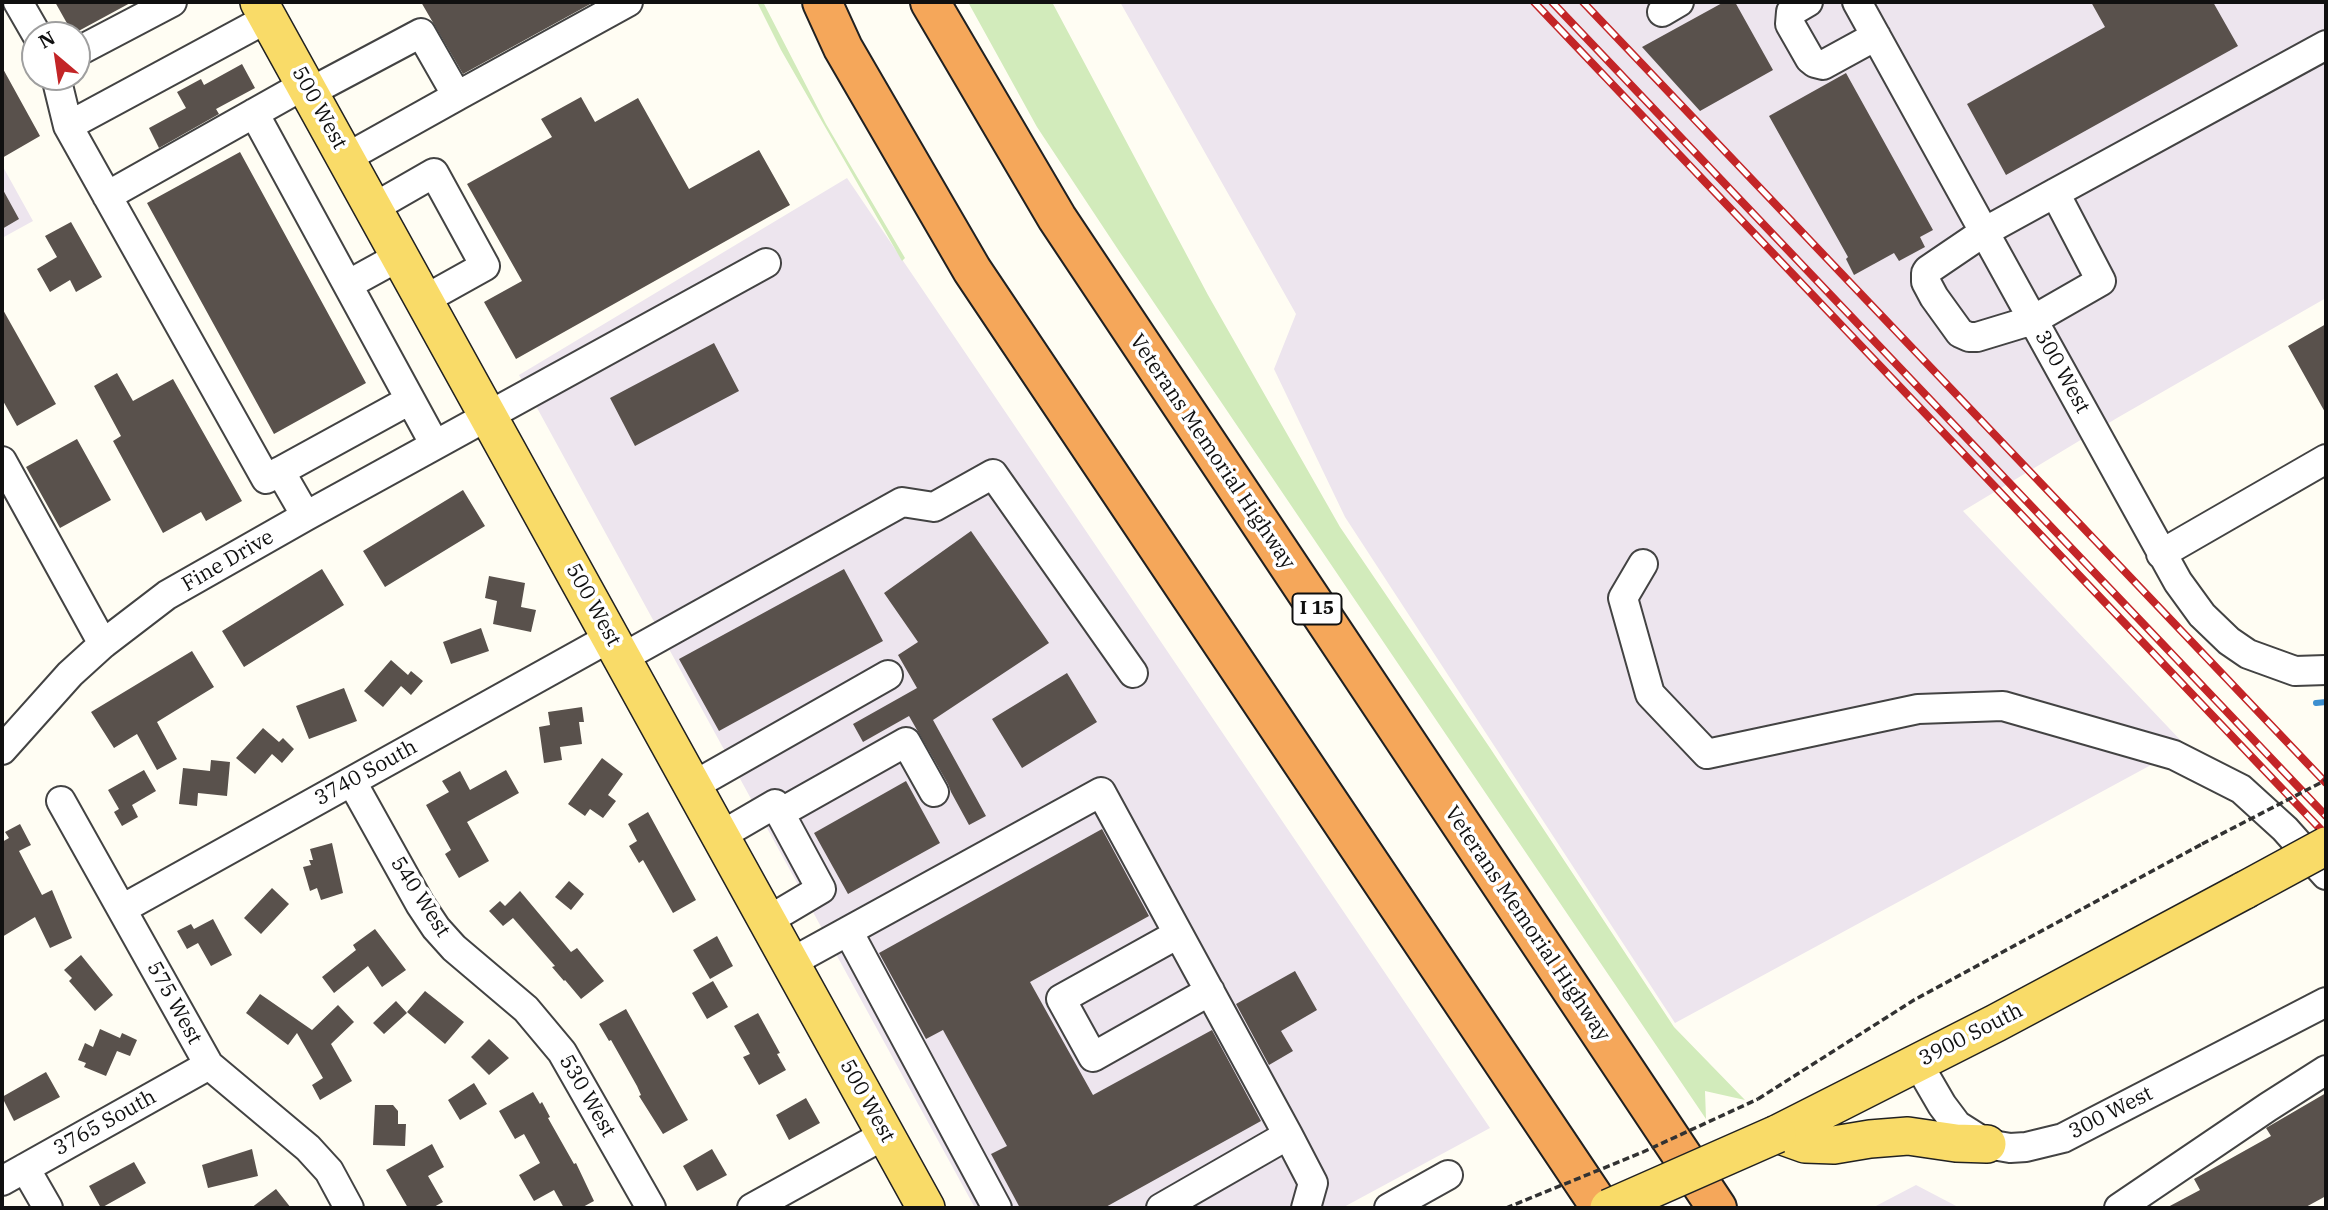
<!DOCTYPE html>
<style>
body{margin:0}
#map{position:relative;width:2328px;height:1210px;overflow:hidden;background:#fffdf3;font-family:"IBM Plex Serif",serif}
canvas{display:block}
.frame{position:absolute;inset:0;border:4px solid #101010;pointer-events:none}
.north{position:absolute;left:21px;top:21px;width:70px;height:70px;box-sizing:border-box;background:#fff;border:2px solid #9f9f9f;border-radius:50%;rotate:331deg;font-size:19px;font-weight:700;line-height:28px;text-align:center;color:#101010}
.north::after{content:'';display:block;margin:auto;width:24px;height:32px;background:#c32527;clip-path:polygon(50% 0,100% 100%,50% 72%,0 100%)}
</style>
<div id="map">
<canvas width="2328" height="1210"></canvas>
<div class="frame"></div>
<div class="north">N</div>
</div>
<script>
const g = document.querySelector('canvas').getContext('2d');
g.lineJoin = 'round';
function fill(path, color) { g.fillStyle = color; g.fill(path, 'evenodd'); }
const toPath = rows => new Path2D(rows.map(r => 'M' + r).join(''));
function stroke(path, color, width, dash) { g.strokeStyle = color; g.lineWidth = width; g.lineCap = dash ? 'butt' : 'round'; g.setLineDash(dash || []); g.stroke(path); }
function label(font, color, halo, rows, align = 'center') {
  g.font = font + ' "IBM Plex Serif",serif'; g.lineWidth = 7; g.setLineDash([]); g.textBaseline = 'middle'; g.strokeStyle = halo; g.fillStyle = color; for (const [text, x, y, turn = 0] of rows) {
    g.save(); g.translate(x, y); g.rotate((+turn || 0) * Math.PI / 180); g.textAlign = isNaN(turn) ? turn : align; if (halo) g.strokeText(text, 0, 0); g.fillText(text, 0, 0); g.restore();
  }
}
fill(toPath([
 [1120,2,2326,2,2326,298,2117,418,1963,511,2186,746,1675,1023,1345,517,1274,369,1296,314],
 [2,165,33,221,2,238],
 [847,178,1490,1128,1342,1208,975,1208,519,375],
 [1916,1185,1960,1208,1872,1208]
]), '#ede5ee');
fill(toPath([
 [757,2,763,2,826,124,905,258,902,261,781,50],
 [968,2,1052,2,1208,295,1340,527,1490,748,1674,1027,1745,1100,1705,1091,1706,1119,1121,254,1037,127]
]), '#d2ebbb');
stroke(toPath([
 [2316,703,2326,702]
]), '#3d8fcf', 6);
fill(toPath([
 [55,2,132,2,73,34],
 [421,2,594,2,463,74],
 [1724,2,1735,2,1773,70,1700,111,1642,47],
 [2091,2,2213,2,2238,46,2006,175,1967,104,2105,27],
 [242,64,255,88,216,109,219,114,159,148,149,128,186,108,177,92,201,79,204,85],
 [2,67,40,136,2,158],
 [1846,73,1933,230,1920,237,1925,247,1899,261,1894,253,1854,275,1846,259,1848,257,1769,116],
 [581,97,595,122,638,98,689,189,759,150,790,205,516,359,484,302,522,281,467,184,552,137,541,119],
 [240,152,366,383,274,434,147,203],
 [2,188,19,219,2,229],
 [71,222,102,277,76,292,70,280,50,292,37,269,57,257,45,236],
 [2,308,56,404,17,426,2,399],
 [2326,324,2326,414,2288,346],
 [714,343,739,391,635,446,610,398],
 [117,373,133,401,173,379,242,501,206,521,201,512,163,533,113,441,121,436,94,386],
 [77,439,111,500,60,528,26,467],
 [463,490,485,526,385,587,363,551],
 [971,531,1049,643,933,720,986,816,969,825,951,792,948,784,909,716,863,742,853,724,917,688,898,655,918,642,884,593],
 [322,569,344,605,244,667,222,631],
 [844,569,883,641,719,731,679,659],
 [489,576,525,583,521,607,536,610,531,632,493,624,497,601,485,598],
 [481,628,489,651,451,664,443,642],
 [192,651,214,687,157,722,177,759,157,770,137,734,114,748,91,712],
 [391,660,408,675,411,671,423,681,411,695,401,686,383,707,364,691],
 [1067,673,1097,722,1022,768,992,719],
 [344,688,357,721,309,739,296,706],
 [582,707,584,722,579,722,582,744,560,747,562,760,544,763,539,727,550,725,548,712],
 [263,728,279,742,283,738,294,749,282,763,272,754,255,774,236,758],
 [602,758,623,774,608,795,616,801,603,818,590,809,585,816,568,804],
 [211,760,230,762,227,796,198,793,197,806,179,804,183,768,210,771],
 [144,770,156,791,132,805,138,817,122,826,114,812,119,809,108,790],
 [506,770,519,793,467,822,489,861,459,878,445,854,451,850,426,805,449,792,442,781,460,771,470,790],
 [906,781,940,843,848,894,814,833],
 [648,812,696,900,673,913,643,860,639,863,629,846,637,841,628,824],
 [20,824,31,845,19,851,42,895,52,890,72,938,50,948,35,917,2,937,2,842,9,838,5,832],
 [1102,829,1149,916,1030,982,1093,1095,1212,1030,1261,1121,1104,1208,1020,1208,991,1154,1007,1146,943,1030,926,1039,879,953],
 [332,843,343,893,321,900,317,888,310,891,303,867,311,865,309,860,313,860,310,849],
 [569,881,584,894,571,910,555,897],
 [272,888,289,904,261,934,244,918],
 [520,891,571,952,577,948,604,981,581,999,565,980,564,981,552,967,555,966,513,918,503,926,489,911,500,901,505,906],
 [213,919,232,955,211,966,198,943,187,949,177,931,191,924,194,929],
 [375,929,406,970,382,987,368,966,334,993,322,977,356,950,353,945],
 [717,936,733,966,710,979,693,950],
 [81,955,113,995,95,1011,69,981,72,978,64,970],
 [1295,971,1317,1010,1281,1031,1293,1051,1269,1065,1236,1004],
 [713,981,728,1007,707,1019,692,993],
 [425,991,464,1022,445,1044,407,1012],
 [260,994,312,1030,338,1005,354,1022,331,1044,352,1081,320,1100,312,1085,323,1078,297,1033,288,1045,246,1013],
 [396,1001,407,1013,384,1034,373,1023],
 [626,1009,688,1120,663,1134,639,1096,641,1095,637,1086,611,1040,609,1041,599,1024],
 [758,1013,780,1053,777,1054,786,1070,759,1085,743,1057,750,1054,734,1026],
 [100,1029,120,1038,122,1033,137,1040,130,1056,117,1051,106,1076,84,1067,86,1063,78,1060,85,1043,93,1047],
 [489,1039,509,1058,489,1075,471,1057],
 [46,1072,60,1097,14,1121,2,1097],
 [474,1083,487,1104,460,1120,448,1100],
 [533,1092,540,1104,542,1102,550,1117,548,1118,574,1164,576,1163,594,1201,581,1208,564,1208,554,1190,534,1201,519,1175,540,1163,524,1134,515,1139,499,1111],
 [2326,1093,2326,1196,2304,1208,2166,1208,2200,1190,2194,1179,2271,1136,2266,1128],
 [806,1098,820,1123,789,1140,776,1115],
 [375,1105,393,1105,398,1111,398,1124,406,1124,405,1146,373,1145],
 [432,1144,444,1167,428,1176,443,1202,432,1208,408,1208,386,1170],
 [252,1149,258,1176,208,1188,202,1165],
 [712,1149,727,1175,697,1191,683,1166],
 [134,1162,146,1183,101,1208,89,1186],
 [276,1189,291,1208,251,1208]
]), '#59514c');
const minor = toPath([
 [18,2,37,35],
 [1808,2,1791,12,1790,24,1810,59,1815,63,1823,65,1876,36],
 [1857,2,2178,582,2202,615,2229,641,2248,654,2295,671,2326,670],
 [1662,12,1679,2],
 [77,52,172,2],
 [56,77,68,126,266,479,410,400],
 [310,92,421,33,457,96,346,158],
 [457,96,628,2],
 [254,113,435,445],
 [68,126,268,18],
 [2055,193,2101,281,2033,320,1977,337,1969,337,1960,333,1934,297,1926,282,1926,273,1928,270,1984,232,2055,193,2326,45],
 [107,196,306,84],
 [373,208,434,173,485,266,424,300],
 [349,284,400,256],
 [2,461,103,644],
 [280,471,306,516],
 [2161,554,2326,459],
 [1643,564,1623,598,1650,694,1707,754,1918,709,2003,706,2174,755,2241,789,2285,829,2326,875],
 [622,658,902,502,934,507,993,474,1133,673],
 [2,750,70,674,103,644,167,595,306,516,766,263],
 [352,782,420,904,436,928,454,948,526,1009,562,1052,651,1208],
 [693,786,888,675],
 [61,801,209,1065,308,1148,329,1171,349,1208],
 [780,813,906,742,934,792],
 [720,836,775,804,821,889,767,921],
 [122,909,611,637],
 [848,931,997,1208],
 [1178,934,1061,999,1093,1057,1210,991],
 [790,963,1101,792,1288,1135,1161,1208],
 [1917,1062,1942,1105,1957,1125,1987,1144,2010,1148,2026,1147,2063,1138,2326,1002],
 [1288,1135,1313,1183,1306,1208],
 [25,1168,48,1208],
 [2,1181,209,1065],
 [752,1208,886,1134],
 [1389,1208,1448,1175],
 [2119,1208,2268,1107,2326,1070]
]);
const major = toPath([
 [259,2,926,1208],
 [1777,1134,1996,1023,2245,890],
 [1777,1134,1805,1144,1834,1145,1870,1139,1908,1136,1956,1143,1987,1144]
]);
const highway = toPath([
 [822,2,843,48,972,270,1601,1208],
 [930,2,1057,218,1717,1208]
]);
stroke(minor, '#434343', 32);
stroke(major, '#212121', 40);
stroke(highway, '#212121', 42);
stroke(toPath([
 [1758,1099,1914,1000,2202,844]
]), '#323232', 3.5, [7, 3.5]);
stroke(minor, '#fff', 28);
stroke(major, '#f9db68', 37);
stroke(highway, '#f5a75a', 38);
const rail = toPath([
 [1534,2,2326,835],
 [1552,2,2326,816],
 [1583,2,2326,783]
]);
stroke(rail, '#c32527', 8);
stroke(rail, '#fff', 5, [16]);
const majorBridge = toPath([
 [2245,890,2326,846],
 [1609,1208,1777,1134]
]);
stroke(majorBridge, '#212121', 40, []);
stroke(toPath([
 [2202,844,2326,780],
 [1506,1208,1643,1152,1758,1099]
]), '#323232', 3.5, [7, 3.5]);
stroke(majorBridge, '#f9db68', 37);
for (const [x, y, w] of [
 [1317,609,49]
]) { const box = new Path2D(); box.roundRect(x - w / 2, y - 15.5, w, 31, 5); g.fillStyle = '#fff'; g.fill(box); stroke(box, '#101010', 2); }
label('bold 19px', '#101010', null, [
 ["I 15",1317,609]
]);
label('21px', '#101010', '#fff', [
 ["500 West",319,108,61],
 ["300 West",2062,372,61],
 ["Veterans Memorial Highway",1212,452,56],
 ["Fine Drive",228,561,-30],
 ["500 West",593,605,61],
 ["3740 South",366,773,-29],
 ["540 West",420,897,57],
 ["Veterans Memorial Highway",1527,924,56],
 ["575 West",174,1003,61],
 ["3900 South",1971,1035,-27],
 ["530 West",587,1096,60],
 ["500 West",867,1101,61],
 ["300 West",2111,1113,-27],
 ["3765 South",105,1123,-29]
]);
</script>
